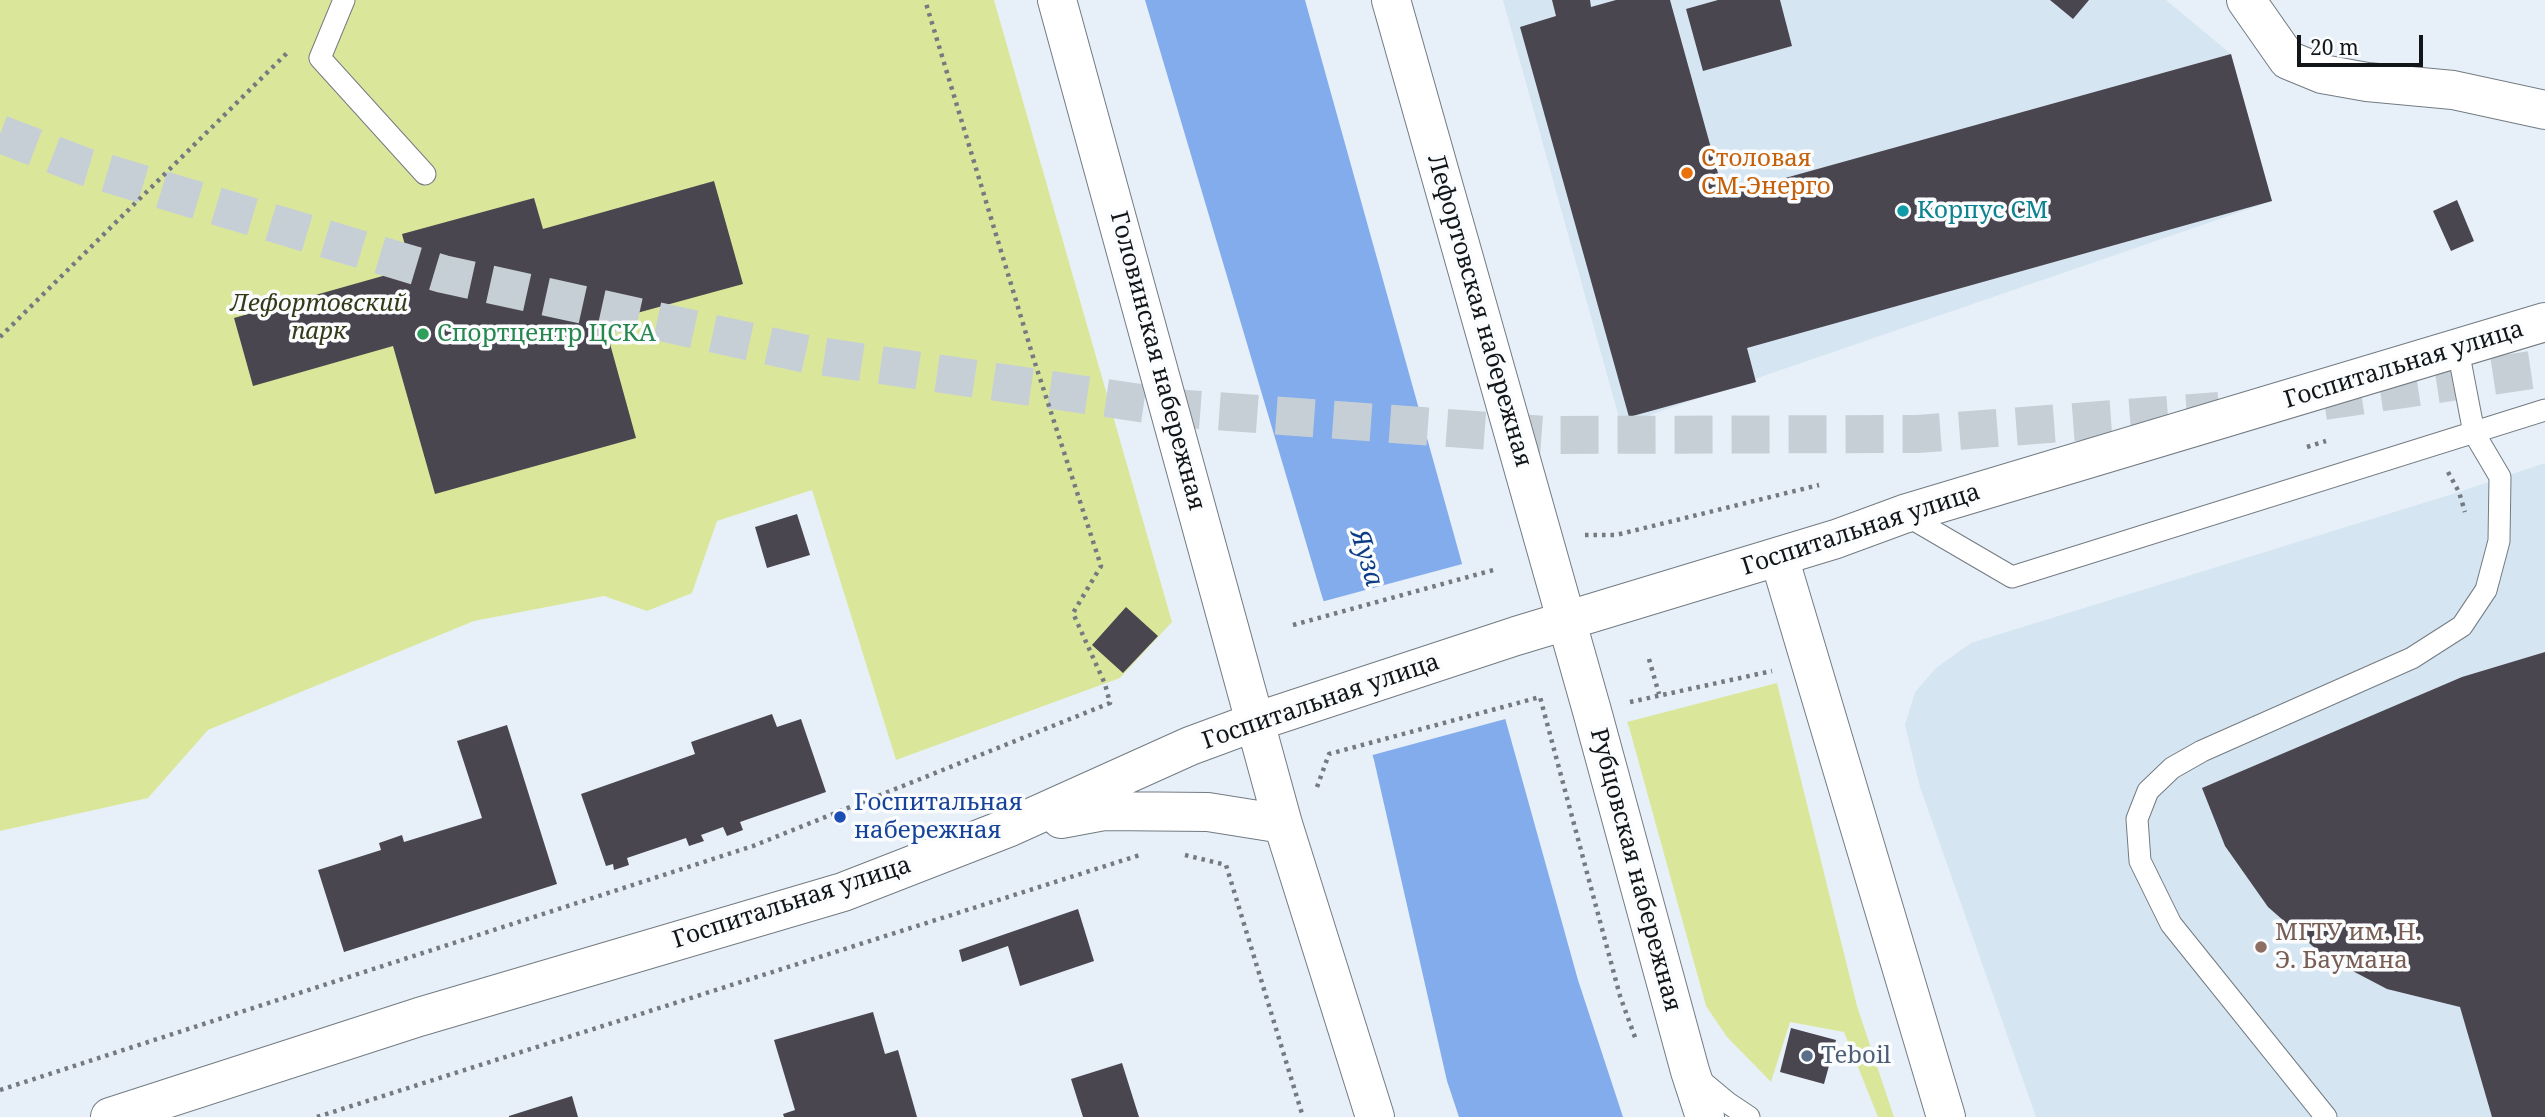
<!DOCTYPE html>
<meta charset="utf-8">
<style>
body{margin:0}
#map{position:relative;width:2545px;height:1117px;overflow:hidden;background:#e7f0f8;font-family:"Noto Serif",serif}
canvas{display:block}
.scale{position:absolute;left:2297px;top:35px;width:126px;height:32px;box-sizing:border-box;border:4px solid #121618;border-top:0;padding-left:9px;font-size:21px;line-height:24px;white-space:nowrap;color:#121618;-webkit-text-stroke:5px #fbfcfe;paint-order:stroke}
</style>
<div id="map">
<canvas width="2545" height="1117"></canvas>
<div class="scale">20 m</div>
</div>
<script>
const g = document.querySelector('canvas').getContext('2d');
g.lineJoin = 'round';
function fill(path, color) { g.fillStyle = color; g.fill(path, 'evenodd'); }
const toPath = rows => new Path2D(rows.map(r => 'M' + r).join(''));
function stroke(path, color, width, dash) { g.strokeStyle = color; g.lineWidth = width; g.lineCap = dash ? 'butt' : 'round'; g.setLineDash(dash || []); g.stroke(path); }
function label(font, color, halo, rows, align = 'center') {
  g.font = font + ' "Noto Serif",serif'; g.lineWidth = 7; g.setLineDash([]); g.textBaseline = 'middle'; g.strokeStyle = halo; g.fillStyle = color; for (const [text, x, y, turn = 0] of rows) {
    g.save(); g.translate(x, y); g.rotate((+turn || 0) * Math.PI / 180); g.textAlign = isNaN(turn) ? turn : align; if (halo) g.strokeText(text, 0, 0); g.fillText(text, 0, 0); g.restore();
  }
}
fill(toPath([
 [1503,0,2166,0,2231,54,2272,201,1621,425],
 [2545,463,2545,1117,2036,1117,1920,787,1905,725,1915,692,1936,668,1971,643,2459,492]
]), '#d5e5f1');
fill(toPath([
 [0,0,994,0,1172,622,1120,678,896,760,812,490,717,521,692,593,647,611,604,596,474,621,208,730,148,798,0,831],
 [1777,683,1857,1006,1894,1117,1878,1117,1844,1032,1790,1022,1771,1082,1727,1037,1706,1006,1629,727,1627,722]
]), '#dae79b');
fill(toPath([
 [1145,0,1305,0,1578,980,1623,1117,1459,1117,1447,1081,1374,760,1321,593]
]), '#83aced');
fill(toPath([
 [1466,563,1509,718,1369,756,1321,602]
]), '#e7f0f8');
fill(toPath([
 [1552,0,1590,0,1591,7,1616,0,1670,0,1724,195,2231,54,2272,201,1747,348,1756,382,1629,417,1520,27,1556,16],
 [1718,0,1780,0,1792,46,1703,71,1686,9],
 [2050,0,2089,0,2073,19],
 [714,181,743,284,604,322,636,438,435,494,393,346,253,386,234,318,411,268,402,234,534,198,543,229],
 [2457,200,2474,241,2451,251,2433,211],
 [797,514,810,555,767,568,755,527],
 [1126,607,1158,636,1123,673,1092,645],
 [2545,652,2545,1117,2492,1117,2460,1007,2387,989,2324,956,2268,907,2225,846,2202,788,2462,677],
 [772,714,777,727,801,719,826,792,740,822,743,830,727,836,723,827,701,835,704,841,689,846,686,838,627,858,629,865,614,870,613,864,606,866,581,794,695,754,691,742],
 [507,725,557,884,344,952,318,870,381,850,379,843,402,835,404,842,482,818,457,741],
 [1078,909,1094,961,1020,986,1008,946,962,962,959,950],
 [873,1012,885,1054,898,1050,917,1117,784,1117,783,1114,795,1110,774,1040],
 [1791,1028,1836,1040,1824,1084,1780,1072],
 [1122,1063,1139,1117,1083,1117,1071,1079],
 [572,1096,578,1117,509,1117,509,1116]
]), '#4a464f');
stroke(toPath([
 [0,134,86,167,443,274,806,354,1174,408,1545,435,1917,434,2219,411],
 [2324,401,2545,368]
]), '#c7cfd6', 38, [38, 19]);
const service = toPath([
 [344,0,320,58,425,174],
 [1904,514,2012,577,2545,410],
 [1698,1078,1728,1103,1749,1117],
 [2326,1117,2171,924,2140,861,2137,819,2148,791,2172,768,2202,751,2412,658,2462,626,2486,590,2499,541,2500,477,2474,433,2458,350]
]);
const minor = toPath([
 [2246,0,2288,60,2322,74,2367,82,2453,90,2545,110]
]);
const tertiary = toPath([
 [1779,557,1946,1117]
]);
const secondary = toPath([
 [1057,0,1283,824,1375,1117],
 [1391,0,1592,711,1690,1071,1705,1117],
 [1061,819,1104,811,1208,812,1283,824],
 [110,1117,419,1017,843,892,1010,827,1190,746,1255,722,1516,636,1836,539,1904,514,2545,322]
]);
stroke(service, '#737b82', 23);
stroke(minor, '#737b82', 40);
stroke(tertiary, '#737b82', 40);
stroke(secondary, '#737b82', 40);
stroke(toPath([
 [0,337,288,52],
 [2307,447,2326,441],
 [2448,472,2459,492,2465,512],
 [1585,535,1616,535,1819,485],
 [1293,625,1497,569],
 [1649,659,1659,694],
 [1630,702,1772,671],
 [1317,787,1329,754,1540,697,1620,996,1636,1040],
 [1185,855,1226,865,1303,1117],
 [0,1090,753,846,1110,703,1105,684,1073,613,1101,566,1034,360,925,0],
 [317,1117,1143,854]
]), '#747a7f', 4.5, [3.5, 5]);
stroke(service, '#fff', 21);
stroke(minor, '#fff', 38);
stroke(tertiary, '#fff', 38);
stroke(secondary, '#fff', 38);
for (const [x, y, r, color] of [
 [1687,173,7,"#e8710a"],
 [1903,211,7,"#0f9aa8"],
 [423,334,7,"#2e9e5b"],
 [840,817,7,"#1a4fb4"],
 [2261,947,7,"#8d6e63"],
 [1807,1056,7,"#5c6f8a"]
]) { const dot = new Path2D(); dot.arc(x, y, r, 0, 2 * Math.PI); g.fillStyle = color; g.fill(dot); stroke(dot, '#fbfcfe', 2.5); }
label('24px', '#c56008', '#fbfcfe', [
 ["Столовая",1701,159],
 ["СМ-Энерго",1701,187]
], 'left');
label('24px', '#0d838f', '#fbfcfe', [
 ["Корпус СМ",1917,211]
], 'left');
label('italic 24px', '#353a18', '#fbfcfe', [
 ["Лефортовский",319,304],
 ["парк",319,332]
]);
label('24px', '#121618', '#fbfcfe', [
 ["Лефортовская набережная",1479,311,74],
 ["Головинская набережная",1157,361,75],
 ["Госпитальная улица",2404,365,-17],
 ["Госпитальная улица",1861,530,-18],
 ["Госпитальная улица",1321,702,-19],
 ["Рубцовская набережная",1635,870,75],
 ["Госпитальная улица",792,903,-18]
]);
label('24px', '#27864d', '#fbfcfe', [
 ["Спортцентр ЦСКА",437,334]
], 'left');
label('24px', '#164399', '#fbfcfe', [
 ["Госпитальная",854,803],
 ["набережная",854,831]
], 'left');
label('24px', '#785e54', '#fbfcfe', [
 ["МГТУ им. Н.",2275,933],
 ["Э. Баумана",2275,961]
], 'left');
label('24px', '#4e5e75', '#fbfcfe', [
 ["Teboil",1821,1056]
], 'left');
label('italic 26px', '#0c3c86', '#fbfcfe', [
 ["Яуза",1366,558,73]
]);
</script>
